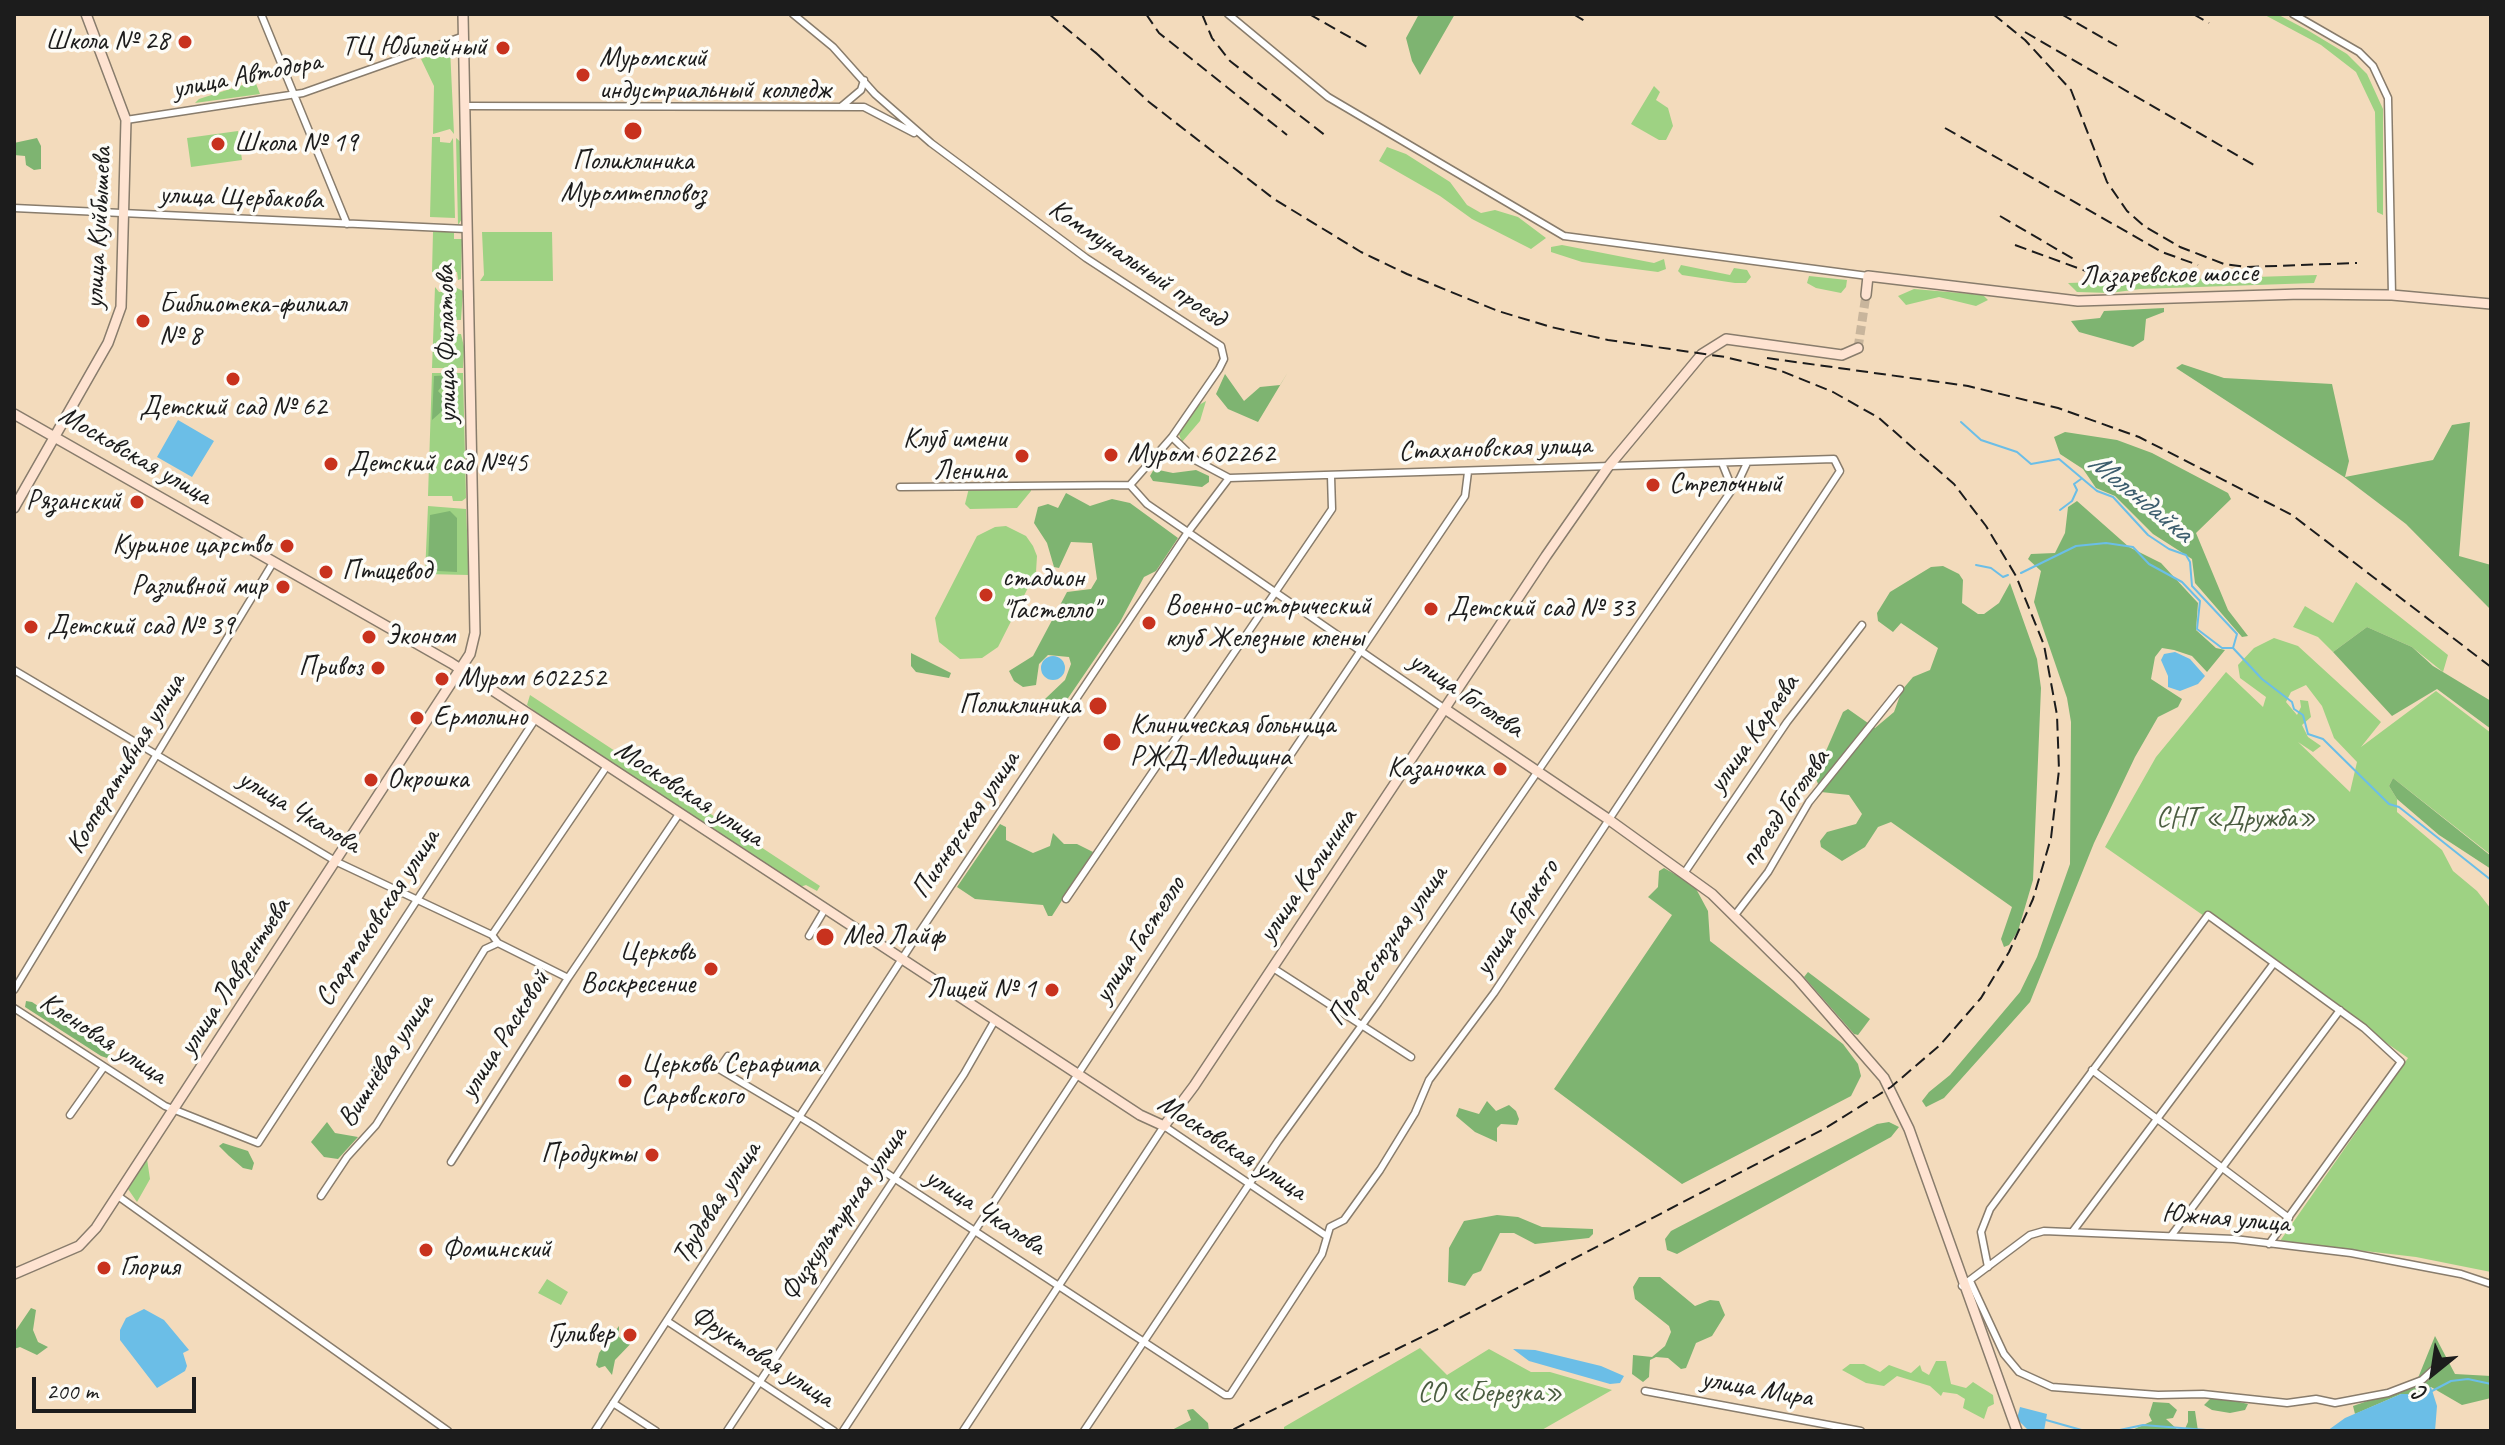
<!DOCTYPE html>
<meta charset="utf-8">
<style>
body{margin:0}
#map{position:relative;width:2505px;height:1445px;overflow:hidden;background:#f3dbbc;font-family:Caveat,sans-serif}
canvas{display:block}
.frame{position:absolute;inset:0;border:16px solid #1c1c1c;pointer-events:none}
.north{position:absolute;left:2393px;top:1333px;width:80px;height:80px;-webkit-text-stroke:6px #fdfcf7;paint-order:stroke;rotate:210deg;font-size:22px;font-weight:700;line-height:32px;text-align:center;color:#1c1c1c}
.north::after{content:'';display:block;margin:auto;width:28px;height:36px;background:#1c1c1c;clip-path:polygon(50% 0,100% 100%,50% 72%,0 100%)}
.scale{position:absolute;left:32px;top:1377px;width:164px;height:36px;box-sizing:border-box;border:4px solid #1c1c1c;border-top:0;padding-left:10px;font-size:24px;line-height:28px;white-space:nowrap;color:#1c1c1c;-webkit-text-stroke:6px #fdfcf7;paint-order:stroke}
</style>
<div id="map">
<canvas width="2505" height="1445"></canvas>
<div class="frame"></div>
<div class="north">С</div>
<div class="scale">200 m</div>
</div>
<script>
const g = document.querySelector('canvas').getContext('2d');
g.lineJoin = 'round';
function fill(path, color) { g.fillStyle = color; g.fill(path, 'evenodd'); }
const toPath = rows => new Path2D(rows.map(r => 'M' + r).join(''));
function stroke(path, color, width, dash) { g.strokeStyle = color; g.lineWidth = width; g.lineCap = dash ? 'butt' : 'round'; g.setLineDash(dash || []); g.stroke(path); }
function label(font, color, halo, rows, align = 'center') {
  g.font = font + ' Caveat,sans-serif'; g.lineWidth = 7; g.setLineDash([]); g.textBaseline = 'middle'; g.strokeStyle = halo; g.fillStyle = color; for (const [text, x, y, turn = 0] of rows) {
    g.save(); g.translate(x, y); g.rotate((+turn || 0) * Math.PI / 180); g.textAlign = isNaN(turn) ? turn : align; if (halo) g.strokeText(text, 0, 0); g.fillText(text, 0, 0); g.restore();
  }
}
fill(toPath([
 [2263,14,2277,14,2309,31,2347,54,2367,74,2383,109,2383,215,2377,212,2375,112,2356,72,2321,45],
 [450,48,454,134,450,129,433,134,434,86,421,59],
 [255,81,260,94,195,103,199,99],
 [1654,86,1660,92,1656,100,1668,108,1673,126,1666,140,1659,140,1631,124],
 [238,131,242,160,191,167,187,138],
 [432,137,440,137,440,142,450,143,453,138,455,218,430,217],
 [456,138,462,143,462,219,458,225],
 [1387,147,1406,154,1450,182,1467,205,1481,213,1495,210,1518,217,1546,238,1531,249,1472,219,1440,196,1379,161],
 [433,232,454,232,454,239,462,239,461,279,458,280,457,272,432,272],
 [482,232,552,232,553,281,480,281,484,275],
 [1562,245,1654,263,1664,259,1666,269,1658,272,1582,262,1551,252,1551,247],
 [1681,265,1730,275,1734,268,1747,270,1751,277,1746,283,1735,283,1682,275,1678,271],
 [2317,275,2314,283,2140,289,2110,293,2077,292,2068,283],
 [1809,276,1847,280,1846,287,1841,293,1816,288,1807,283],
 [435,287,439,292,454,292,455,287,463,291,461,320,455,320,455,334,461,334,464,347,463,368,432,368],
 [1914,289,1983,295,1988,300,1976,306,1939,297,1906,305,1898,296],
 [432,373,463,373,466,498,462,501,453,501,452,496,428,496],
 [1206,401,1200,421,1182,442,1178,432,1197,406],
 [969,488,1031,488,1031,491,1017,508,970,509,965,504],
 [428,506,466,509,469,575,425,574],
 [1006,526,1026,536,1033,546,1037,556,1036,572,998,647,982,658,960,659,939,642,935,618,977,536,995,527],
 [2356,582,2448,655,2443,672,2412,647,2367,627,2333,652,2318,637,2293,627,2305,606,2333,623],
 [2274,638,2298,646,2381,722,2361,747,2436,691,2491,733,2491,855,2393,778,2389,786,2397,799,2397,812,2442,850,2453,871,2477,891,2491,909,2491,1272,2416,1257,2280,1241,2408,1058,2105,847,2156,757,2226,672,2263,707,2266,697,2240,678,2238,665,2254,648],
 [2306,685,2322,706,2334,738,2357,762,2350,792,2298,742,2313,752,2321,746,2308,737,2302,725,2311,717,2308,701,2300,700,2301,707,2297,715,2286,702,2291,692],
 [530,695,820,886,817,891,806,885,800,887,542,717,527,705],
 [147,1159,150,1179,137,1202,128,1189],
 [547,1279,568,1292,561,1305,538,1293],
 [1420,1348,1447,1375,1489,1349,1531,1372,1550,1372,1612,1390,1540,1431,1284,1431,1284,1427],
 [1936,1361,1946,1361,1951,1384,1966,1388,1973,1382,1993,1395,1994,1404,1988,1407,1984,1419,1963,1408,1965,1399,1957,1394,1943,1392,1941,1396,1930,1386,1897,1376,1884,1386,1866,1383,1842,1370,1850,1364,1864,1364,1880,1372,1889,1365,1911,1373,1920,1365,1922,1371,1929,1375]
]), '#9ed283');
fill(toPath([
 [1419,14,1455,14,1420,75,1412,61,1406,38],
 [37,138,41,146,41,169,34,170,26,165,25,156,14,155,14,143],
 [2164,308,2164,312,2146,319,2144,340,2133,347,2079,332,2071,321,2100,318,2104,311],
 [2182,364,2224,378,2332,384,2349,461,2345,477,2433,460,2452,425,2470,422,2459,556,2491,565,2491,610,2406,524,2344,477,2176,368],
 [1288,372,1258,422,1228,409,1216,394,1225,374,1244,401,1260,387,1280,385],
 [454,375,452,396,442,386,438,391,450,404,432,420,434,376],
 [2065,432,2117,440,2152,453,2228,493,2231,499,2196,533,2228,610,2248,636,2242,637,2195,583,2192,559,2153,534,2115,496,2096,488,2083,469,2060,454,2054,437],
 [1154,469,1173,473,1196,470,1209,476,1209,482,1202,487,1153,481,1150,476],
 [1066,493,1090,506,1112,499,1130,503,1178,538,1156,571,1144,577,1120,622,1062,707,1050,706,1045,699,1065,680,1071,664,1069,657,1048,655,1039,664,1036,685,1023,687,1014,681,1009,671,1033,656,1067,592,1091,589,1097,579,1092,543,1071,542,1059,568,1054,567,1047,543,1034,523,1038,507,1048,504,1058,508],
 [2077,501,2129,547,2161,563,2198,603,2196,630,2216,648,2225,650,2207,672,2192,656,2174,650,2162,648,2155,657,2151,679,2182,699,2178,707,2158,717,2135,757,2094,843,2030,1002,1944,1098,1926,1107,1922,1101,1929,1092,1950,1075,2020,992,2037,957,2070,864,2071,722,2067,698,2034,602,2041,571,2028,559,2031,554,2055,553,2065,533,2068,507],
 [450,511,457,518,457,572,438,571,428,565,430,515],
 [1943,566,1959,574,1963,580,1962,603,1978,614,1984,614,1999,603,2010,583,2037,659,2041,688,2033,880,2018,931,2009,945,2004,947,2001,939,2012,907,1891,822,1878,827,1865,847,1842,861,1821,847,1820,841,1827,832,1856,824,1862,814,1849,795,1821,792,1815,776,1843,712,1848,709,1875,728,1894,712,1902,690,1913,677,1930,670,1938,648,1901,623,1893,632,1878,621,1877,613,1890,592,1931,567],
 [2367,627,2412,647,2433,666,2491,701,2491,729,2437,689,2392,716,2333,652],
 [911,653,951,673,949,678,916,672,911,666],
 [2393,778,2491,856,2491,869,2439,835,2397,799,2389,786],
 [1000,824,1006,827,1006,840,1033,853,1050,846,1053,833,1064,844,1077,844,1093,852,1052,916,1048,916,1043,905,975,899,957,887],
 [1664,868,1694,885,1708,911,1710,941,1843,1044,1858,1064,1861,1076,1851,1096,1682,1184,1554,1089,1672,915,1648,897,1658,887,1659,871],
 [1808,972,1870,1019,1858,1035,1854,1034,1804,977],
 [26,1001,32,1002,110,1054,107,1058,101,1056,25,1007],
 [1487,1101,1496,1111,1509,1105,1516,1111,1519,1119,1517,1125,1501,1124,1497,1128,1497,1142,1475,1132,1456,1116,1459,1108,1479,1114],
 [327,1122,335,1133,358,1137,338,1159,324,1157,311,1142],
 [1889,1122,1899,1127,1891,1137,1677,1254,1667,1250,1665,1239,1671,1231,1877,1124],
 [223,1143,248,1151,254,1163,252,1170,243,1168,229,1156,219,1146],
 [1497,1215,1518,1217,1542,1227,1593,1229,1593,1234,1589,1238,1535,1244,1514,1233,1500,1233,1481,1271,1473,1274,1465,1286,1448,1282,1449,1248,1464,1221],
 [1639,1277,1660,1277,1695,1306,1710,1300,1719,1301,1725,1315,1712,1336,1696,1343,1686,1368,1681,1369,1668,1358,1656,1357,1650,1360,1649,1377,1643,1382,1632,1374,1633,1355,1652,1357,1665,1346,1671,1332,1669,1326,1635,1299,1633,1287],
 [31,1308,36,1310,33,1330,38,1342,48,1347,37,1355,20,1347,14,1349,14,1333],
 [619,1326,619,1337,625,1341,639,1335,615,1360,612,1375,605,1366,599,1368,596,1365,599,1353],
 [2435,1336,2455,1374,2491,1376,2491,1398,2462,1405,2431,1387,2423,1394,2401,1394,2355,1414,2353,1406,2402,1389,2418,1378],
 [2211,1398,2222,1398,2248,1404,2245,1410,2230,1413,2212,1410,2204,1405],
 [2153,1402,2169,1403,2177,1410,2173,1418,2166,1419,2179,1431,2184,1431,2188,1422,2188,1411,2195,1411,2198,1431,2130,1431,2152,1421,2149,1415],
 [1193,1409,1208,1423,1209,1431,1170,1431,1191,1420,1187,1410]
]), '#7eb471');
fill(toPath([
 [178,420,214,441,192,477,157,457],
 [2175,652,2190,659,2205,676,2198,684,2180,691,2168,687,2168,676,2161,660,2164,654],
 '1041 668a12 12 0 1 1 24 0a12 12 0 1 1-24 0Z',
 [144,1309,164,1320,189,1350,183,1353,187,1366,185,1371,157,1388,120,1340,120,1330,126,1318],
 [1513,1349,1535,1350,1601,1366,1624,1376,1620,1383,1610,1384,1529,1361],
 [2431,1387,2437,1406,2435,1431,2327,1431,2345,1418,2401,1394,2423,1394],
 [2020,1407,2047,1414,2044,1431,2029,1431,2017,1419]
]), '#6bbee7');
stroke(toPath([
 [1961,422,1981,440,2017,452,2031,464,2059,459,2097,491,2113,497,2148,535,2169,549,2186,555,2190,562,2192,586,2237,634,2233,648,2262,679,2292,702,2294,709,2303,715,2308,734,2323,739,2389,804,2399,807,2491,880],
 [2060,510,2072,501,2077,490,2074,484,2081,479],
 [1976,565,1991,568,2003,577,2008,575],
 [2021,573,2076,546,2106,543,2133,547,2149,564,2182,582,2200,601,2197,629,2222,648,2233,648],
 [2432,1391,2451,1381,2468,1379,2491,1384],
 [2046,1420,2085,1431],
 [2115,1431,2143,1425,2219,1431]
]), '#6bbee7', 2);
stroke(toPath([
 [1858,348,1866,295]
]), '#c8b59c', 9, [9, 4.5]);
const street = toPath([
 [261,14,347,224],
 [793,14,833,47,875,94,931,143,1086,258,1221,346,1224,359,1219,369,1172,437,1130,485],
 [1228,14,1328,97,1564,236,1868,276],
 [2293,14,2359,52,2373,66,2388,98,2392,295],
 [465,106,864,107,914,133],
 [842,106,861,90,864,80],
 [126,120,303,93,464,36],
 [14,208,466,229],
 [1722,463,1732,488],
 [900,487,1130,485,1147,504,1445,709],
 [14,670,337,862,492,935,498,943,568,978],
 [1685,872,1787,722,1862,625],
 [1066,899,1332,509,1331,476],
 [1735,915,1768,872,1809,802,1900,689],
 [492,935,607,766],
 [809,936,825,909],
 [1273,968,1411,1057],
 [14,990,274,561],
 [14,1008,165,1106,258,1143,536,718],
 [728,1056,719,1069,813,1125,1225,1395,1230,1395,1322,1254,1330,1227,1344,1220,1380,1170,1415,1113,1429,1080,1494,993,1840,471,1834,459,1229,478,1197,461,1172,437],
 [2092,1070,2289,1218],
 [70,1115,104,1067],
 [451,1162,568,978,679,814],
 [118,1196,448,1431],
 [321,1196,347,1157,376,1125,485,949,498,943],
 [2073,1231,2274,963],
 [2171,1236,2340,1010],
 [1988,1267,1981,1232,1990,1209,2208,915,2364,1028,2401,1062,2269,1244],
 [1970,1281,2004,1354,2019,1372,2052,1387,2158,1395,2203,1394,2287,1403,2316,1399,2335,1403,2388,1393,2422,1380,2433,1370],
 [1962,1286,2030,1235,2044,1231,2234,1239,2351,1253,2461,1274,2491,1284],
 [667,1321,834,1431],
 [1645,1391,1861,1431],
 [613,1403,656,1431],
 [595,1431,911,945,1188,532,1229,478],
 [727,1431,964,1074,995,1020],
 [843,1431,1188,907,1465,496,1468,472],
 [963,1431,1164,1126,1325,1235],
 [1084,1431,1278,1141,1378,1003,1740,478,1747,463]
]);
const secondary = toPath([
 [1866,295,1868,276,2078,301,2301,294,2392,295,2491,304],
 [14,414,451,663,1140,1115,1164,1126,1194,1086,1546,556,1608,467,1702,354,1726,339,1842,355,1858,348],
 [14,508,108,343,121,307,126,120,86,14],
 [1445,709,1608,819,1712,894,1797,978,1884,1078,1909,1129,2017,1431],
 [14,1274,79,1246,96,1228,470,654,475,633,463,14]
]);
stroke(street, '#887c6c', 9);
stroke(secondary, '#887c6c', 12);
stroke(street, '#fff', 6);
stroke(secondary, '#fee3d1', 9);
stroke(toPath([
 [1049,14,1102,58],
 [1146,14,1159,33,1287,135],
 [1202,14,1212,38,1230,61,1326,136],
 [1309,14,1367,47],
 [1573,14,1585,21],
 [1993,14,2025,40,2071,90,2107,182,2127,211,2144,226,2180,247,2224,264,2246,267,2357,263],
 [2061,14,2117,46],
 [2135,14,2136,14],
 [2193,14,2209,23],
 [2025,32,2254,165],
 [1095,52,1149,102,1274,199,1361,252,1407,274,1498,311,1551,327,1608,340,1725,357,1779,370,1833,392,1879,418,1954,484,1986,526,2016,576,2044,645,2057,715,2059,770,2051,838,2033,899,2009,952,1981,998,1940,1045,1891,1087,1824,1129,1444,1326,1230,1431],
 [1945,128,2162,252,2198,265],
 [2000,216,2077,261],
 [2015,245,2086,271,2148,274,2198,270],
 [1767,358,1968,386,2058,408,2139,437,2292,515,2491,667]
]), '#1c1c1c', 2, [12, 6]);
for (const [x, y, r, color] of [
 [185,42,8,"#c8321e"],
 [503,48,8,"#c8321e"],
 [583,75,8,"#c8321e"],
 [633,131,10,"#c8321e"],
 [218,144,8,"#c8321e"],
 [143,321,8,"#c8321e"],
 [233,379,8,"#c8321e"],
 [1111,455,8,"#c8321e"],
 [1022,456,8,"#c8321e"],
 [331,464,8,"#c8321e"],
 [1653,485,8,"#c8321e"],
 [137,502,8,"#c8321e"],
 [287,546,8,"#c8321e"],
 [326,572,8,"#c8321e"],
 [283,587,8,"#c8321e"],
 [986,595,8,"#c8321e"],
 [1431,609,8,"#c8321e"],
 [1149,623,8,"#c8321e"],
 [31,627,8,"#c8321e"],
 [369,637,8,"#c8321e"],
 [378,668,8,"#c8321e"],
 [442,679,8,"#c8321e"],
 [1098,706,10,"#c8321e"],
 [417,718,8,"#c8321e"],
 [1112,742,10,"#c8321e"],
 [1500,769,8,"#c8321e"],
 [371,780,8,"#c8321e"],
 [825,937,10,"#c8321e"],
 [711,969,8,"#c8321e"],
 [1052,990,8,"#c8321e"],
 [625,1081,8,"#c8321e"],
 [652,1155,8,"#c8321e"],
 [426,1250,8,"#c8321e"],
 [104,1268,8,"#c8321e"],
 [630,1335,8,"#c8321e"]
]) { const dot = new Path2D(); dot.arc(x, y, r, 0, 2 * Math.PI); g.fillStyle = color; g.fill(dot); stroke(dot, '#fdfcf7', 3); }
label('28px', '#1c1c1c', '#fdfcf7', [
 ["Школа № 28",169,42,"right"],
 ["ТЦ Юбилейный",487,48,"right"],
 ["Муромский",599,59],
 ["индустриальный колледж",599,91],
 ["Школа № 19",234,144],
 ["Поликлиника",633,162,"center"],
 ["Муромтепловоз",633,194,"center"],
 ["Библиотека-филиал",159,305],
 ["№ 8",159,337],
 ["Детский сад № 62",233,408,"center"],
 ["Клуб имени",1006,440,"right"],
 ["Ленина",1006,472,"right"],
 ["Муром 602262",1127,455],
 ["Детский сад №45",347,464],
 ["Стрелочный",1669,485],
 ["Рязанский",121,502,"right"],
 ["Куриное царство",271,546,"right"],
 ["Птицевод",342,572],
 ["стадион",1002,579],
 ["\"Гастелло\"",1002,611],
 ["Разливной мир",267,587,"right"],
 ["Военно-исторический",1165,607],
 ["клуб Железные клены",1165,639],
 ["Детский сад № 33",1447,609],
 ["Детский сад № 39",47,627],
 ["Эконом",385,637],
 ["Привоз",362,668,"right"],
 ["Муром 602252",458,679],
 ["Поликлиника",1080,706,"right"],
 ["Ермолино",433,718],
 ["Клиническая больница",1130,726],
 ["РЖД-Медицина",1130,758],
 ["Казаночка",1484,769,"right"],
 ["Окрошка",387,780],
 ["Мед Лайф",843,937],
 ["Церковь",695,953,"right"],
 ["Воскресение",695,985,"right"],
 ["Лицей № 1",1036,990,"right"],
 ["Церковь Серафима",641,1065],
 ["Саровского",641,1097],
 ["Продукты",636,1155,"right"],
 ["Фоминский",442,1250],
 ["Глория",120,1268],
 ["Гуливер",614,1335,"right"]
], 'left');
label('28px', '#1c1c1c', '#fdfcf7', [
 ["улица Автодора",247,76,-11],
 ["улица Щербакова",241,198,2],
 ["улица Куйбышева",99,228,-87],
 ["Коммунальный проезд",1137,264,34],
 ["Лазаревское шоссе",2169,275,-1],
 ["улица Филатова",447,344,-91],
 ["Стахановская улица",1495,449,-2],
 ["Московская улица",135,456,30],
 ["улица Гоголева",1466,695,34],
 ["улица Караева",1754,734,-55],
 ["Кооперативная улица",126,764,-59],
 ["Московская улица",689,794,33],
 ["проезд Гоголева",1785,808,-55],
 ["улица Чкалова",299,812,31],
 ["Пионерская улица",966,825,-56],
 ["улица Калинина",1308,876,-56],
 ["Спартаковская улица",378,918,-57],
 ["улица Горького",1517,918,-57],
 ["улица Гастелло",1140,940,-57],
 ["Профсоюзная улица",1388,946,-55],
 ["улица Лаврентьева",235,977,-57],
 ["улица Расковой",505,1035,-58],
 ["Кленовая улица",103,1039,33],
 ["Вишнёвая улица",386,1061,-57],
 ["Московская улица",1232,1148,33],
 ["Трудовая улица",717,1203,-57],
 ["улица Чкалова",985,1212,33],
 ["Физкультурная улица",844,1214,-56],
 ["Южная улица",2226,1219,5],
 ["Фруктовая улица",762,1357,33],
 ["улица Мира",1757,1389,10]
]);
label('28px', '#4a5c40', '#fdfcf7', [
 ["СНТ «Дружба»",2236,819],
 ["СО «Березка»",1490,1394]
]);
label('italic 30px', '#3c5d6d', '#fdfcf7', [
 ["Молондайка",2140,498,39]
]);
</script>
